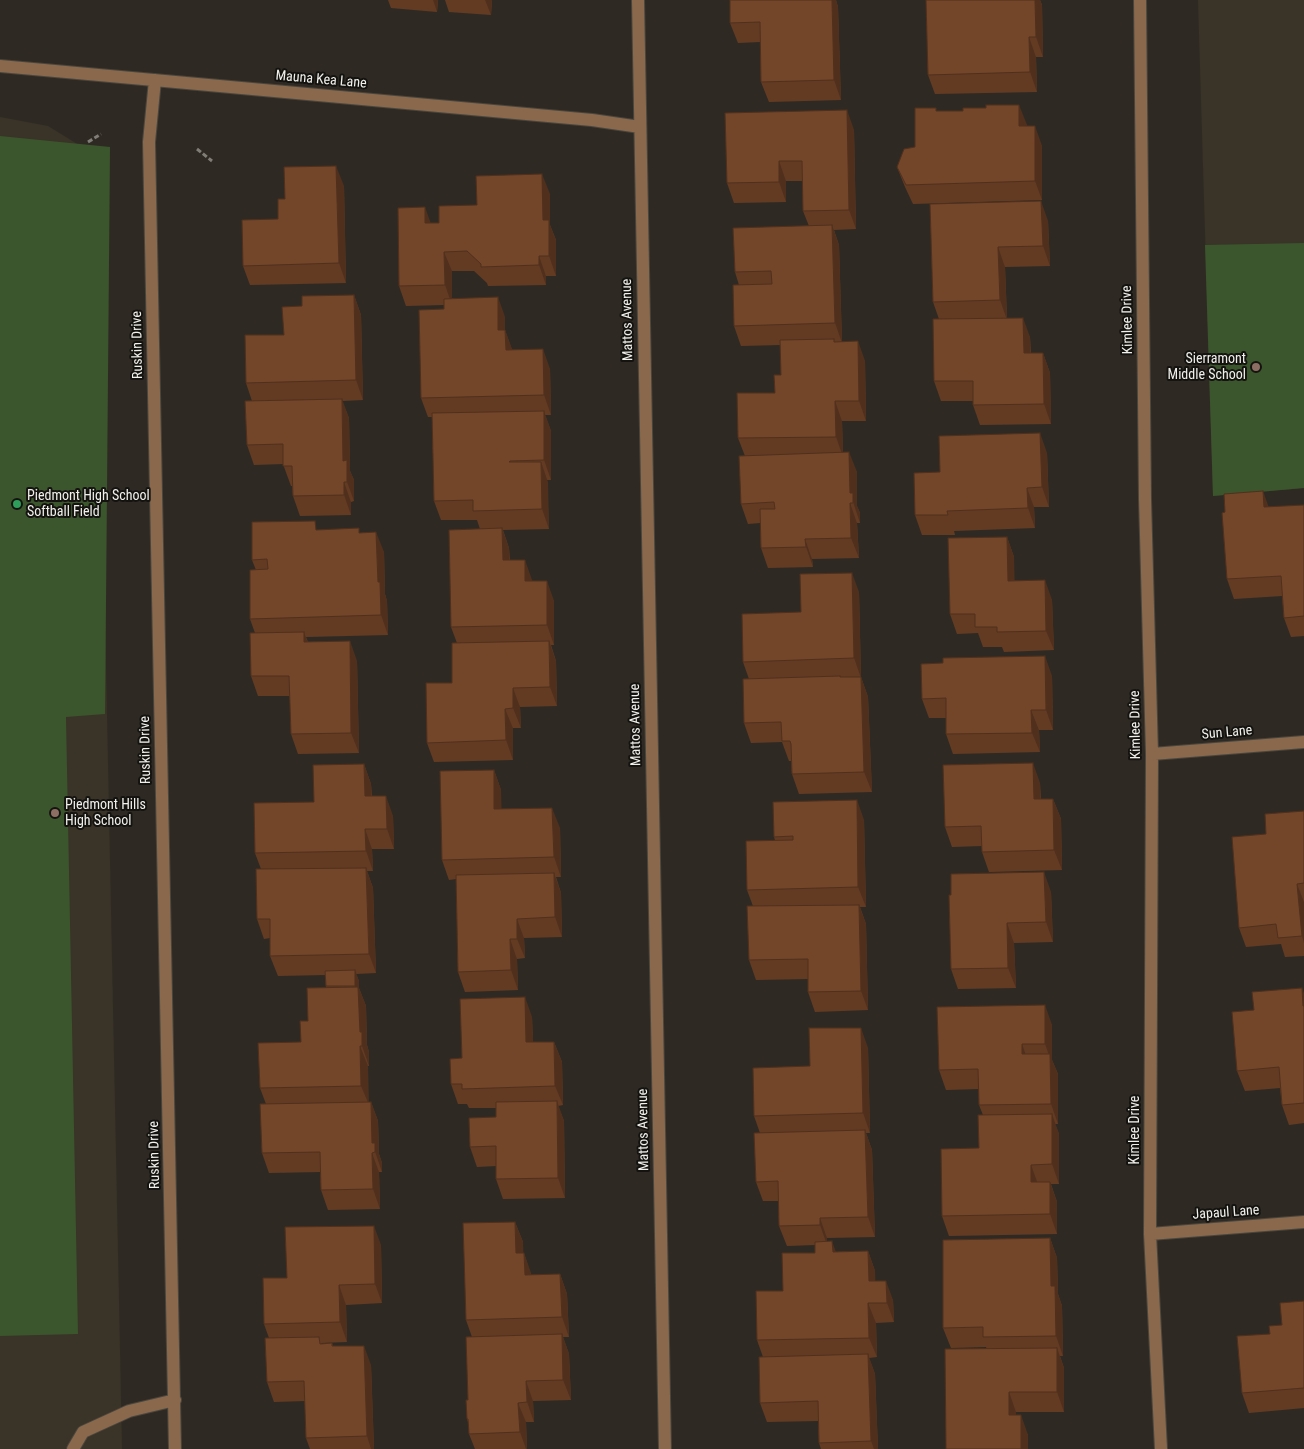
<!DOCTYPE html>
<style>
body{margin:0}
canvas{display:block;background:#2e2a23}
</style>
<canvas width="1304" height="1449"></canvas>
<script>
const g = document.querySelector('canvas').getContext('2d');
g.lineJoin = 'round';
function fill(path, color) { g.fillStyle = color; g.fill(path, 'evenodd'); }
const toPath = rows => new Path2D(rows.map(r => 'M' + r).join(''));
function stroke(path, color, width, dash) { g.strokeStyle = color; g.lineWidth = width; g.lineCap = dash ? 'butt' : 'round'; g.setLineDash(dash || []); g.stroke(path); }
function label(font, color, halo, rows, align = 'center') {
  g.font = font + ' "Roboto Condensed",sans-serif'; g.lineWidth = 4; g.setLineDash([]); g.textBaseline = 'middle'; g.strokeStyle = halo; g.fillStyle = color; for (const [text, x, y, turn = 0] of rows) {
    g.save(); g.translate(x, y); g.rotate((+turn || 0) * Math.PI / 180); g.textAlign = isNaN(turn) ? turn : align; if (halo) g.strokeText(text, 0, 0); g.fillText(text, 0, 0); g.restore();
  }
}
fill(toPath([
 [1198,0,1304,0,1304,488,1213,496],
 [0,117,48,126,87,150,96,178,122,1449,0,1449]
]), '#3a3327');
fill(toPath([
 [0,136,110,147,105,714,66,717,78,1334,0,1336],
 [1304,243,1304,488,1213,496,1205,245]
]), '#3b562d');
const minor = toPath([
 [638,0,665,1449],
 [1140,0,1145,499,1152,754,1150,1234,1161,1449],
 [0,66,592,120,640,127],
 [155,80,149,142,175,1449],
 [1152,754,1304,742],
 [1150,1234,1304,1222],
 [73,1449,83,1432,129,1411,175,1400]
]);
stroke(minor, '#49463f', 14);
stroke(toPath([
 [88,142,101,134],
 [197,149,212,161]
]), '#807c77', 3, [5, 2.5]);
stroke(minor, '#8a684b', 12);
fill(toPath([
 [388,0,438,0,437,12,391,8],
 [445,0,492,0,491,15,449,12],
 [832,0,836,0,838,7,841,100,769,102,761,82,760,42,738,43,730,23],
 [926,0,1040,0,1042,5,1043,57,1036,57,1037,92,935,94,928,75],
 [937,111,1027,125,1027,126,1042,146,1042,200,913,204,905,187,897,167,915,147],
 [854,130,856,229,834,230,839,245,842,342,865,361,866,421,842,421,843,453,857,472,857,506,860,513,860,523,857,523,859,558,812,559,813,567,768,568,761,548,760,523,748,524,741,504,745,456,738,438,775,393,781,375,780,345,741,346,734,326,739,285,735,272,809,226,803,211,803,181,786,181,786,202,734,203,727,183],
 [344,186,346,283,250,285,243,266,278,219,285,199],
 [550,194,550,225,556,240,556,276,546,276,546,285,488,286,487,283,474,271,452,271,452,298,505,317,505,330,512,350,550,369,551,415,545,415,551,431,551,480,547,480,549,529,503,530,509,548,510,560,554,601,554,645,551,645,556,661,557,706,520,707,521,728,513,728,513,760,434,762,427,743,452,683,457,643,451,627,480,529,477,520,441,520,434,501,432,417,428,417,421,398,444,309,444,305,406,306,399,286,430,223,439,223,477,205],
 [930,204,1048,221,1050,266,1005,267,1007,318,1030,337,1031,353,1043,353,1050,373,1051,424,980,425,973,405,973,401,941,401,934,381,939,319,933,302],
 [354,295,361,315,363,400,342,401,349,418,350,471,354,480,354,501,351,502,351,515,300,516,293,496,292,486,291,486,283,464,254,465,247,445,252,401,246,383,284,335,302,306],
 [1047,453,1049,507,1034,507,1035,528,954,531,955,535,922,535,915,515,940,472],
 [1304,505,1304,636,1291,637,1284,618,1282,596,1234,599,1227,579,1269,507],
 [318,530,361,533,384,552,385,594,387,601,388,635,306,637,308,642,357,661,359,753,298,754,291,734,290,696,258,696,251,676,255,633,250,619,256,570,252,560],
 [1007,537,1014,557,1014,580,1052,600,1054,650,1004,652,1002,647,983,647,978,633,957,634,950,614],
 [859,592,861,677,868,697,872,792,799,794,792,774,791,761,789,761,782,742,751,743,744,723,749,679,743,662,801,612],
 [1052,676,1053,730,1039,730,1040,752,953,754,946,734,946,718,929,718,922,699],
 [364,764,371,784,372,796,393,816,394,849,372,849,373,871,367,871,373,888,376,973,356,974,359,981,359,988,366,1006,367,1045,369,1052,369,1066,368,1066,368,1102,371,1102,378,1121,379,1154,382,1163,382,1172,379,1172,380,1209,328,1210,321,1190,320,1172,269,1173,262,1153,266,1104,260,1088,301,1042,308,1021,326,988,325,975,278,976,270,956,270,938,264,939,257,919,261,869,255,853,314,802],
 [494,770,501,790,501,809,560,828,561,877,556,877,561,893,562,937,524,938,525,958,517,959,518,990,465,992,458,972,456,879,449,880,442,860],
 [1040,783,1041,799,1053,799,1061,819,1062,870,989,872,982,852,982,846,952,847,945,827],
 [1304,811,1304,956,1285,957,1281,944,1246,947,1239,928,1266,834],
 [864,820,866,907,860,907,866,924,868,1010,815,1012,808,992,808,979,756,980,749,960,753,906,747,890,775,840,774,837],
 [1051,892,1053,942,1014,943,1016,988,958,989,951,969,949,895],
 [1304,993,1304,1123,1289,1125,1282,1105,1280,1088,1245,1091,1237,1071,1254,1010],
 [532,1017,533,1042,554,1042,562,1062,563,1105,558,1106,564,1121,565,1198,503,1199,496,1179,496,1166,477,1167,470,1147,496,1117,496,1108,469,1108,467,1104,458,1104,451,1084,462,1058],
 [1052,1025,1052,1060,1058,1074,1058,1124,1055,1124,1059,1134,1059,1184,1051,1184,1057,1202,1057,1234,949,1236,942,1216,979,1148,983,1115,979,1105,979,1089,946,1090,939,1070],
 [868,1048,870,1133,866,1133,872,1150,875,1237,827,1238,827,1241,836,1252,868,1251,875,1271,875,1281,893,1300,894,1322,876,1323,877,1357,869,1358,875,1374,878,1449,821,1449,819,1443,818,1421,767,1422,760,1403,763,1357,757,1340,783,1291,815,1253,815,1245,787,1246,779,1226,779,1201,763,1201,756,1182,760,1133,754,1116,810,1066],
 [515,1222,523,1242,523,1253,524,1253,531,1275,560,1274,567,1294,569,1337,563,1337,569,1354,571,1400,533,1401,534,1422,526,1422,527,1449,475,1449,469,1434,469,1425,467,1419,472,1337,466,1320],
 [1050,1238,1057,1258,1058,1294,1062,1306,1063,1356,1060,1356,1064,1368,1064,1412,1016,1412,1016,1415,1028,1435,1028,1449,986,1347,951,1348,943,1328],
 [381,1245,382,1303,346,1305,347,1342,321,1343,322,1344,332,1343,333,1346,371,1365,374,1449,310,1449,306,1438,305,1401,274,1402,267,1382,269,1338,264,1324,287,1278],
 [1304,1301,1304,1408,1249,1413,1242,1393,1282,1325]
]), '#633b23');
fill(toPath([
 [433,0,438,0,437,12],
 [485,0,492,0,491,15],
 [832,0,836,0,838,7,841,100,834,80],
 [1035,0,1040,0,1042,5,1043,57,1036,37],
 [1029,37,1036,57,1037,92,1030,72],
 [1019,105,1027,125,1027,146,1019,126],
 [847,110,854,130,856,229,849,210],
 [1035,126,1042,146,1042,200,1035,181],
 [779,161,786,181,786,202,779,182],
 [336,166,344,186,346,283,339,263],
 [542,174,550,194,550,225,556,240,556,276,549,256,543,220],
 [1041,201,1048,221,1050,266,1043,246],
 [425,207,432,227,425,223],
 [832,225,839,245,842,343,835,323],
 [998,247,1005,267,1007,320,1000,300],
 [444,252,452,271,452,305,445,285],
 [539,256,546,276,546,285,539,265],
 [354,295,361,315,363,400,356,380],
 [498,297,505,317,505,349,498,330],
 [1023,318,1030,337,1031,373,1024,353],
 [505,330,512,349,513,370,506,350],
 [858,341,865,361,866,421,859,401],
 [543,349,550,369,551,415,544,395],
 [1043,353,1050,373,1051,424,1044,404],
 [342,399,349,418,350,471,354,480,354,501,347,482,343,461],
 [835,401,842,421,843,457,836,437],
 [544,411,551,431,551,480,544,460],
 [1040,433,1047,453,1049,507,1042,487],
 [849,452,857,472,857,506,860,513,860,523,850,493],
 [541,462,548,482,549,529,542,509],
 [344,482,351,502,351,515,344,495],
 [1027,488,1034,507,1035,528,1028,508],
 [1263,491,1270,511,1264,507],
 [850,503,857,523,859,558,851,538],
 [502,528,509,548,510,580,503,560],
 [376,532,384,552,385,594,387,601,388,635,381,615,378,582],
 [1007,537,1014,557,1015,600,1008,581],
 [805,539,812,559,813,567,806,547],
 [525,560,532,580,532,601,525,581],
 [852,573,859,592,861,678,854,658],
 [1045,580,1052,600,1054,650,1046,631],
 [547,581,554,601,554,645,547,625],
 [304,632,311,652,304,642],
 [350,641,357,661,359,753,351,733],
 [549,641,556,661,557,706,550,687],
 [1045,656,1052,676,1053,730,1046,710],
 [861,677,868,697,872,792,864,772],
 [513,688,520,707,521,728,513,708],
 [505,709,513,728,513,760,506,740],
 [1031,710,1039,730,1040,752,1032,733],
 [1033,763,1040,783,1041,819,1034,799],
 [364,764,371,784,372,816,365,796],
 [494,770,501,790,502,829,494,809],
 [386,796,393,816,394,849,387,829],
 [1053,799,1061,819,1062,870,1054,850],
 [857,800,864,820,866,907,858,887],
 [552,808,560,828,561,877,554,857],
 [365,829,372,849,373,871,366,851],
 [366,868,373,888,376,973,369,954],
 [1044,872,1051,892,1053,942,1046,922],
 [554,873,561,893,562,937,555,917],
 [1297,884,1304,902,1304,943,1302,936],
 [859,905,866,924,868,1010,861,991],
 [517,919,524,938,525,958,517,939],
 [1007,923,1014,943,1016,988,1008,968],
 [510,939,517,959,518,990,511,970],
 [355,970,359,981,359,988,366,1006,367,1045,369,1052,369,1066,362,1046,360,1032,355,986],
 [1302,988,1304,993,1304,1008,1303,1006],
 [525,997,532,1017,534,1062,526,1042],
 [1045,1005,1052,1025,1052,1060,1058,1074,1058,1124,1051,1104,1050,1058,1045,1044],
 [861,1028,868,1048,870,1133,863,1113],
 [554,1042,562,1062,563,1105,555,1086],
 [1022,1044,1029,1064,1022,1054],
 [360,1046,368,1066,369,1105,361,1086],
 [557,1101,564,1121,565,1198,558,1178],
 [371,1102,378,1121,379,1154,382,1163,382,1172,372,1143],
 [1052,1114,1059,1134,1059,1184,1052,1164],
 [865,1130,872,1150,875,1237,868,1217],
 [372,1153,379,1172,380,1209,373,1189],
 [1031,1165,1038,1184,1031,1182],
 [1050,1182,1057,1202,1057,1234,1050,1214],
 [820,1218,827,1238,827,1245,820,1225],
 [515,1222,523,1242,524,1273,516,1253],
 [374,1226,381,1245,382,1303,375,1284],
 [1050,1238,1057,1258,1058,1294,1062,1306,1063,1356,1056,1336,1051,1286],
 [832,1241,839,1261,833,1252],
 [868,1251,875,1271,876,1301,869,1281],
 [524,1253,531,1273,532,1295,525,1275],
 [560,1274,567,1294,569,1337,562,1317],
 [886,1281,893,1300,894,1322,887,1303],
 [339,1285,346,1305,347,1342,340,1322],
 [868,1303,876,1323,877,1357,869,1338],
 [562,1334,569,1354,571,1400,563,1380],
 [364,1346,371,1365,374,1449,371,1449,367,1436],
 [1057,1348,1064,1368,1064,1412,1057,1392],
 [868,1354,875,1374,878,1449,874,1449,871,1441],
 [526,1381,533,1401,534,1422,527,1402],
 [1009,1392,1016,1412,1016,1435,1009,1415],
 [518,1403,526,1422,527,1449,526,1449,520,1432],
 [1021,1415,1028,1435,1028,1449,1021,1449]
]), '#50301d');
const building = toPath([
 [730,0,832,0,834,80,761,82,760,22,730,23,730,0],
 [926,0,1035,0,1036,37,1029,37,1030,72,928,75,926,0],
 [986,105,1019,105,1019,126,1035,126,1035,181,906,185,897,167,904,149,915,147,915,108,936,108,936,111,963,111,963,108,986,108,986,105],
 [847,110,849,210,803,211,802,161,779,161,779,182,727,183,725,113,847,110],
 [336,166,339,263,243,266,242,220,278,219,278,199,285,199,284,167,336,166],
 [542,174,543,220,549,220,549,256,539,256,539,265,481,267,481,264,467,251,444,252,445,285,399,286,398,208,425,207,425,223,439,223,439,206,477,205,476,176,542,174],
 [1041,201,1043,246,998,247,1000,300,933,302,930,204,1041,201],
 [832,225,835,323,734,326,733,285,772,284,771,271,735,272,733,228,832,225],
 [354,295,356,380,246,383,245,335,284,335,282,307,302,306,302,296,354,295],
 [498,297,498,330,505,330,506,350,543,349,544,395,421,398,419,310,444,309,444,299,498,297],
 [1023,318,1024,353,1043,353,1044,404,973,405,973,381,934,381,933,319,1023,318],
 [834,339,834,342,858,341,859,401,835,401,836,437,738,438,737,393,775,393,774,375,781,375,780,340,834,339],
 [342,399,343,461,347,460,347,482,344,482,344,495,293,496,292,466,283,466,283,444,247,445,245,401,342,399],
 [544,411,544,460,510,461,509,462,541,462,542,509,473,511,473,500,434,501,432,413,544,411],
 [1040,433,1042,487,1027,488,1028,508,947,511,948,515,915,515,914,473,940,472,939,436,1040,433],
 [849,452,850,493,853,493,853,503,850,503,851,538,805,539,806,547,761,548,760,509,775,509,774,502,741,504,739,456,849,452],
 [1263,491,1264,507,1304,505,1304,616,1284,618,1281,576,1227,579,1222,513,1225,512,1224,494,1263,491],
 [315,521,316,530,359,528,359,533,376,532,378,582,380,582,381,615,250,619,250,570,268,569,267,559,252,560,252,522,315,521],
 [502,528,503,560,525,560,525,581,547,581,547,625,451,627,449,530,502,528],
 [1007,537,1008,581,1045,580,1046,631,997,632,997,627,975,627,975,614,950,614,948,538,1007,537],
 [852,573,854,658,743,662,742,614,801,612,800,574,852,573],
 [304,632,304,642,350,641,351,733,291,734,289,676,251,676,250,633,304,632],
 [549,641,550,687,513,688,513,708,505,709,506,740,427,743,426,683,452,683,452,643,549,641],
 [1045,656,1046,710,1031,710,1032,733,946,734,946,698,922,699,921,664,943,663,943,658,1045,656],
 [840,676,840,677,861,677,864,772,792,774,791,744,790,741,782,741,781,722,744,723,743,679,840,676],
 [1033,763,1034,799,1053,799,1054,850,982,852,981,826,945,827,943,765,1033,763],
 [364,764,365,796,386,796,387,829,365,829,366,851,255,853,254,803,314,802,313,765,364,764],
 [494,770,494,809,552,808,554,857,442,860,440,771,494,770],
 [857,800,858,887,747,890,746,841,793,840,793,836,774,837,773,802,857,800],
 [1304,811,1304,883,1297,884,1302,936,1278,938,1276,924,1239,928,1232,837,1266,834,1265,814,1304,811],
 [366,868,369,954,270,956,270,919,257,919,256,869,366,868],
 [1044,872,1046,922,1007,923,1008,968,951,969,949,895,951,895,951,874,1044,872],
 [554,873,555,917,517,919,517,939,510,939,511,970,458,972,456,875,554,873],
 [859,905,861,991,808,992,808,959,749,960,747,906,859,905],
 [355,970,355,986,326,986,325,971,355,970],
 [358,987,360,1032,362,1032,362,1046,360,1046,361,1086,260,1088,258,1043,301,1042,300,1021,308,1021,307,988,358,987],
 [1302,988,1303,1006,1304,1006,1304,1103,1282,1105,1279,1067,1237,1071,1232,1012,1254,1010,1252,992,1302,988],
 [525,997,526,1042,554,1042,555,1086,462,1089,462,1084,451,1084,450,1059,462,1058,460,999,525,997],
 [1045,1005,1045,1044,1022,1044,1022,1054,1050,1054,1051,1104,979,1105,978,1069,939,1070,937,1007,1045,1005],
 [809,1028,861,1028,863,1113,754,1116,753,1068,810,1066,809,1028],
 [557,1101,558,1178,496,1179,496,1146,470,1147,469,1118,496,1117,496,1102,557,1101],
 [371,1102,372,1143,375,1143,375,1152,372,1153,373,1189,321,1190,320,1152,262,1153,260,1104,371,1102],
 [1052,1114,1052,1164,1031,1165,1031,1182,1050,1182,1050,1214,942,1216,941,1149,979,1148,978,1115,1052,1114],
 [865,1130,868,1217,820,1218,820,1225,779,1226,778,1181,756,1182,754,1133,865,1130],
 [515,1222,516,1253,524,1253,525,1275,560,1274,562,1317,466,1320,463,1223,515,1222],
 [374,1226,375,1284,339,1285,340,1322,264,1324,263,1278,287,1278,285,1227,374,1226],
 [1050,1238,1051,1286,1055,1286,1056,1336,983,1337,983,1327,943,1328,943,1240,1050,1238],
 [832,1241,833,1252,868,1251,869,1281,886,1281,887,1303,868,1303,869,1338,757,1340,756,1291,783,1291,782,1253,815,1253,815,1242,832,1241],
 [1304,1301,1304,1388,1242,1393,1237,1336,1270,1334,1269,1326,1282,1325,1280,1303,1304,1301],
 [562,1334,563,1380,526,1381,527,1402,518,1403,520,1432,469,1434,468,1419,467,1419,466,1400,468,1400,466,1337,562,1334],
 [319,1337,320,1344,332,1343,332,1346,364,1346,367,1436,306,1438,304,1381,267,1382,265,1338,319,1337],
 [1057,1348,1057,1392,1009,1392,1009,1415,1021,1415,1021,1449,946,1449,945,1349,1057,1348],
 [868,1354,871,1441,819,1443,818,1401,760,1403,759,1357,868,1354]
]);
fill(building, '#734529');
stroke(building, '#50301d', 1);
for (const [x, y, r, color] of [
 [1256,367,5,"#8d6e63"],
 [17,504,5,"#2e9e5b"],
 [55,813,5,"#8d6e63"]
]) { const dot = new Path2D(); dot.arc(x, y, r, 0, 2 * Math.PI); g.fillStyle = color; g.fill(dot); stroke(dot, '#141310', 2); }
label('14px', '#f2f0ec', '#141310', [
 ["Mauna Kea Lane",321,80,5],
 ["Mattos Avenue",628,320,-91],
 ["Kimlee Drive",1128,320,-91],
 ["Ruskin Drive",138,345,-91],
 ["Mattos Avenue",636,725,-91],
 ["Kimlee Drive",1136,725,-91],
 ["Sun Lane",1227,733,-5],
 ["Ruskin Drive",146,750,-91],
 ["Mattos Avenue",644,1130,-91],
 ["Kimlee Drive",1135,1130,-90],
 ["Ruskin Drive",155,1155,-91],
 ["Japaul Lane",1226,1213,-4]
]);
label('14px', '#f2f0ec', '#141310', [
 ["Sierramont",1246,359,"right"],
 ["Middle School",1246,375,"right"],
 ["Piedmont High School",27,496],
 ["Softball Field",27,512],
 ["Piedmont Hills",65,805],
 ["High School",65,821]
], 'left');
</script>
